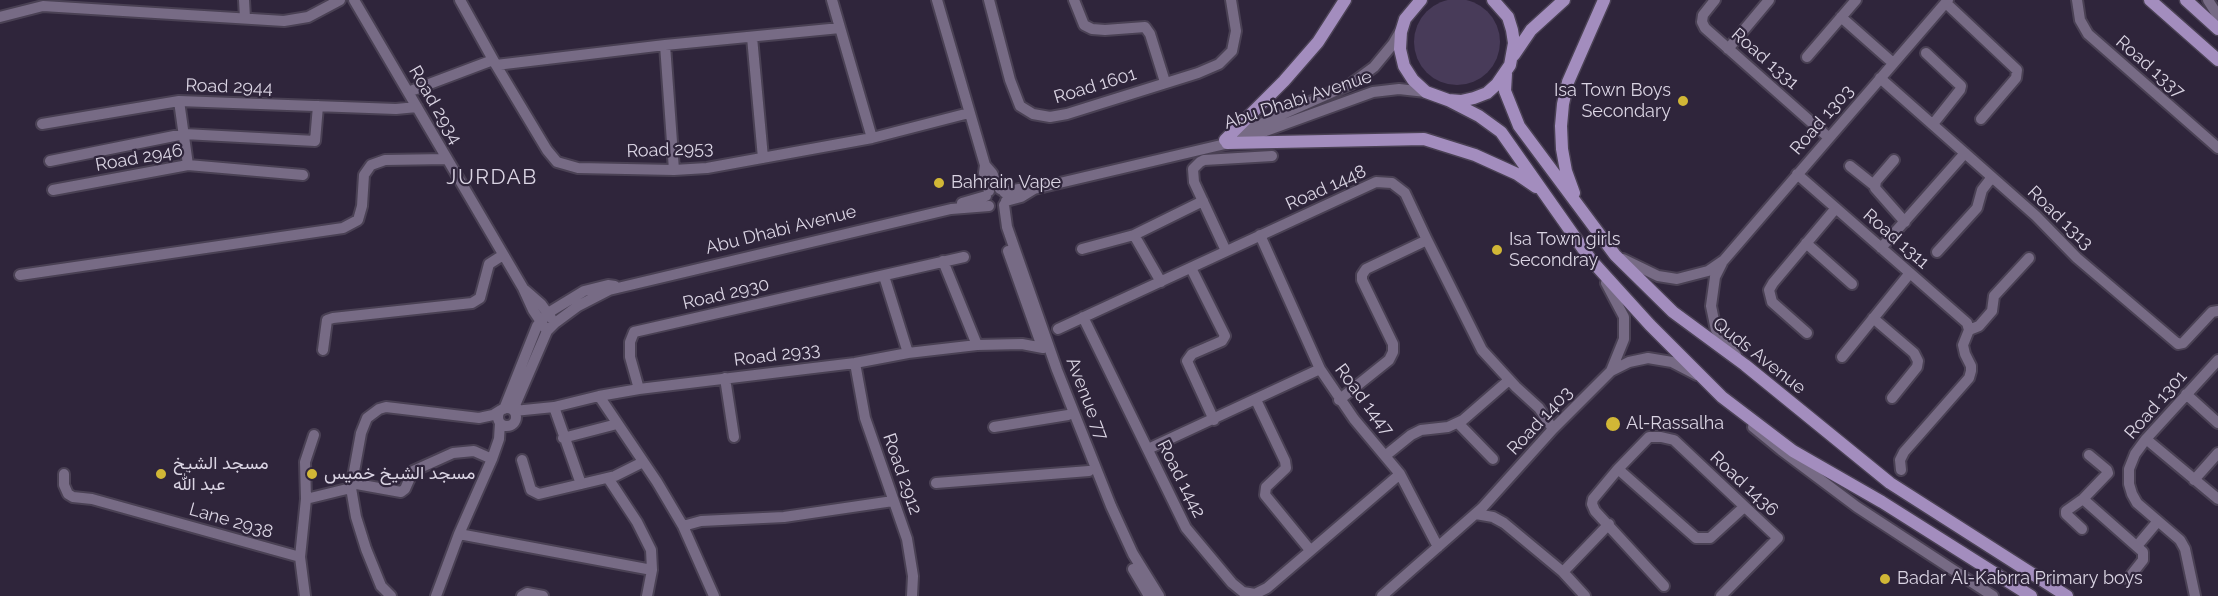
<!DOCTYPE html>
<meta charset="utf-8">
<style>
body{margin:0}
canvas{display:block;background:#2f253b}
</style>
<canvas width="2218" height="596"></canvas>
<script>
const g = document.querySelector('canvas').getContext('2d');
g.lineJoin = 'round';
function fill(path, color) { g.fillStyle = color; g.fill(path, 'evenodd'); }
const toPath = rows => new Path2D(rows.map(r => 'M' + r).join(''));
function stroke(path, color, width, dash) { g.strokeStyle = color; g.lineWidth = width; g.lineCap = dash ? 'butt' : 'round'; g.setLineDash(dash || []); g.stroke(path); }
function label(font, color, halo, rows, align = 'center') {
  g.font = font + ' Raleway,Vazirmatn,sans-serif'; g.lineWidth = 4.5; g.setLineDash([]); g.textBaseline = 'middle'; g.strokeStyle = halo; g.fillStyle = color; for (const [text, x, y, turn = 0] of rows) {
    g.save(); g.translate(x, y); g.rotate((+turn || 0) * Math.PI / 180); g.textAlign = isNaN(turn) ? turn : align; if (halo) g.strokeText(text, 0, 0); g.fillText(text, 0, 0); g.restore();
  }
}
fill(toPath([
 '1414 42a43 43 0 1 1 86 0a43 43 0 1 1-86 0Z'
]), '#483b59');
const minor = toPath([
 [244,0,245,18],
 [354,0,523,288,533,310,547,331],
 [460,0,496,65,547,150,557,162,578,168,674,170,707,168,872,138,969,113],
 [832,0,872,138],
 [937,0,985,165,984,173,989,191],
 [989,0,1010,80,1020,106,1033,114,1050,117,1067,114,1198,73,1219,64,1232,51,1236,31,1231,0],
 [1074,0,1084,25,1092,29,1105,30,1145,27,1150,34,1165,82],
 [1715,0,1703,15,1702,22,1705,28,1828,137],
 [2077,0,2080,20,2088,34,2218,148],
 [2208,0,2218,16],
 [1946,3,2017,70,2016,78,1981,119],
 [0,17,43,6,284,21,308,17,340,0],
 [1841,17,1893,63],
 [752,37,763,158],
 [665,45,674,170],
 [1728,49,1769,0],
 [1926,53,1961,86,1960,90,1933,124],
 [1807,57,1856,0],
 [496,65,665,45,840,28],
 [1880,78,2036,216,2077,258,2178,344,2183,343,2212,312,2218,311],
 [408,92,493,60],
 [179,101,188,165],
 [42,124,179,101,396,109,417,107],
 [1231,137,1351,84,1374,67,1393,44,1400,32],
 [1894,160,1876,181,1875,188,1905,222],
 [50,161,184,134,315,141,318,106],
 [985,165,992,173,1000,189],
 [1850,166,1875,186],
 [1797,174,1967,323,1969,330],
 [53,190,188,165,303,175],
 [1004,192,1019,189,1034,189,1238,141,1373,92,1399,89,1426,92],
 [1006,201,1021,197,1034,189],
 [962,203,986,196],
 [1004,205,1007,227,1057,370,1111,506,1133,554,1159,596],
 [1134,235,1161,282],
 [1260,235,1320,369,1354,419,1400,474,1438,547],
 [1806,243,1852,284],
 [1881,248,1965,153],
 [1082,249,1134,235,1203,201],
 [1008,251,1040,341],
 [1226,251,1194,182,1193,169,1200,162,1204,160,1272,156],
 [1937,252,1977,208,1982,190,1992,177],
 [1623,259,1658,276,1677,279,1708,271,1724,260,1948,0],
 [943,261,977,345],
 [1722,263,1715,277,1711,306,1716,330,1736,355],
 [1191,268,1225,336,1222,341,1192,354,1187,361,1214,420],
 [20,275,343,228,358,220,362,206,364,175,371,165,385,160,447,159],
 [884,276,908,353],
 [525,290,541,304,551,318],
 [1083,317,1186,528,1232,583,1243,592,1255,594,1267,588,1400,474],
 [1873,318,1914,353,1918,361,1917,367,1892,398],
 [1058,329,1376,182,1392,183,1405,193,1427,240,1482,350,1516,387,1539,408,1553,429],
 [1969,330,1979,326,1992,311,1994,296,2029,258],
 [1807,333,1772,302,1769,290,1773,283,1836,208],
 [323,350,327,320,333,318,472,303,480,298,489,264,503,255],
 [1842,357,1910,273],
 [855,363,865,418,907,539,913,576,912,596],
 [1611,371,1629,362,1648,358,1672,362,1697,375],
 [725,378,734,437],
 [639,389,630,357,630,342,634,332,964,257],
 [2186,394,2218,423],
 [599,396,657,482,683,526,714,596],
 [1256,400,1285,461,1286,468,1266,487,1265,495,1310,550],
 [1339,400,1389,360,1393,352,1393,344,1362,280,1362,275,1366,269,1427,240],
 [554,407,581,484],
 '498 417a9 9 0 1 1 18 0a9 9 0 1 1-18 0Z',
 [504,409,537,326,548,313,584,291,608,285,615,286],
 [513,410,547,331,555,323,578,306,609,290,951,209,989,206],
 [514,411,554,407,599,396,639,389,855,363,908,353,977,345,1022,344,1043,348],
 [1458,423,1493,459],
 [994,427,1068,415],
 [1753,427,1781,450,1857,507,1993,596],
 [563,438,617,424],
 [2146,439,2218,499],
 [1148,449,1320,369],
 [1385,456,1411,435,1421,430,1448,427,1463,420,1509,380],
 [522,460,531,490,539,494,615,476,643,462],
 [1618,469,1696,538,1710,538,1744,507],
 [1901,470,1900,460,1904,452,1969,378,1971,371,1971,366,1965,354,1963,345,1969,330],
 [64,474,64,485,68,494,73,497,92,499,300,557],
 [2194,480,2218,453],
 [351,483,401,492,405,489,413,471,453,453,474,451,492,459],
 [936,483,1089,471],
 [306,499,351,488],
 [2083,499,2143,552,2143,560,2128,579],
 [1476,514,1493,517,1504,523,1563,572,1585,596],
 [683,526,701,521,784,517,893,501],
 [2082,529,2066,514,2066,511,2083,499,2108,473,2107,470,2089,455],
 [459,534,652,570,651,550,637,522,608,478],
 [2137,546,2158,521],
 [1133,569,1149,596],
 [1563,572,1609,524],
 [1664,586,1595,511,1592,504,1593,499,1618,469,1649,437,1661,437,1674,440,1778,538,1721,596],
 [305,596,300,557,306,499,305,462,314,435],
 [391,596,381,586,366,549,356,517,351,488,361,433,367,418,379,409,386,407,479,418,493,415,501,410],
 [436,596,459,534,492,459,499,439,500,423],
 [522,596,527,593,543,596],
 [647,596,652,570],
 [1382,596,1482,508,1553,429,1611,371,1624,339,1624,317,1606,283],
 [2195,596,2185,549,2180,540,2137,503,2132,494,2129,484,2129,469,2135,454,2146,439,2218,360]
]);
const major = toPath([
 [1421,0,1405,19,1401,32,1400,49,1404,66,1413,80,1426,92,1448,100,1461,101,1474,98,1487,93,1497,84,1510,65,1514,43,1512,30,1508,17,1493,0],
 [2150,0,2218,60],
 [2186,0,2218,29],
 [1514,55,1531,30,1564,0],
 [1506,74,1505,91,1519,126,1615,255,1673,312,1745,365,1890,483,2067,596],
 [1448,100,1479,116,1501,132,1591,260,1650,325,1722,397,1793,451,1882,502,2031,596],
 [1225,140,1284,81,1318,42,1345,0],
 [1227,143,1424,139,1475,155,1517,174,1536,187],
 [1574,193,1566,171,1562,149,1561,126,1563,104,1568,82,1604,0]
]);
stroke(minor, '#4a4154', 14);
stroke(major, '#4a4154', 15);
stroke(minor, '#776b85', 10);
stroke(major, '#a38dbe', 12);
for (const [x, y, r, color] of [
 [1683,101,6,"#d1b736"],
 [939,183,6,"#d1b736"],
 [1497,250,6,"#d1b736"],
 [1613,424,8,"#d1b736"],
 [161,474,6,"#d1b736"],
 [312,474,6,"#d1b736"],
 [1885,579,6,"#d1b736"]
]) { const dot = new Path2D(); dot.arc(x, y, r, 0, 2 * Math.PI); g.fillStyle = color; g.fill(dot); stroke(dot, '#2f253b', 2); }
label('18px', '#dad4e3', '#2f253b', [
 ["Road 1331",1765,59,41],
 ["Road 1337",2150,67,41],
 ["Road 1601",1095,86,-17],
 ["Road 2944",229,87,2],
 ["Abu Dhabi Avenue",1298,100,-18],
 ["Road 2934",435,105,60],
 ["Road 1303",1822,120,-49],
 ["Road 2953",670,150,-2],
 ["Road 2946",139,158,-10],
 ["Road 1448",1326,188,-24],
 ["Road 1313",2060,218,44],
 ["Abu Dhabi Avenue",781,230,-14],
 ["Road 1311",1896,239,41],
 ["Road 2930",726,294,-13],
 ["Road 2933",777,355,-7],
 ["Quds Avenue",1759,356,38],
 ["Avenue 77",1087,399,69],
 ["Road 1447",1364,400,53],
 ["Road 1301",2156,405,-49],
 ["Road 1403",1540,421,-47],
 ["Road 2912",902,474,71],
 ["Road 1442",1181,479,63],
 ["Road 1436",1744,484,43],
 ["Lane 2938",231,521,16]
]);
label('18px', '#dad4e3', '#2f253b', [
 ["Isa Town Boys",1671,91,"right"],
 ["Secondary",1671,112,"right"],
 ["Bahrain Vape",951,183],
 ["Isa Town girls",1509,240],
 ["Secondray",1509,261],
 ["Al-Rassalha",1626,424],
 ["مسجد الشيخ",173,464],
 ["عبد الله",173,485],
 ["مسجد الشيخ خميس",324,474],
 ["Badar Al-Kabrra Primary boys",1897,579]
], 'left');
g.letterSpacing = '1.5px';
label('21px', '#dad4e3', '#2f253b', [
 ["JURDAB",492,178]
]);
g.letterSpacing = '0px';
</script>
